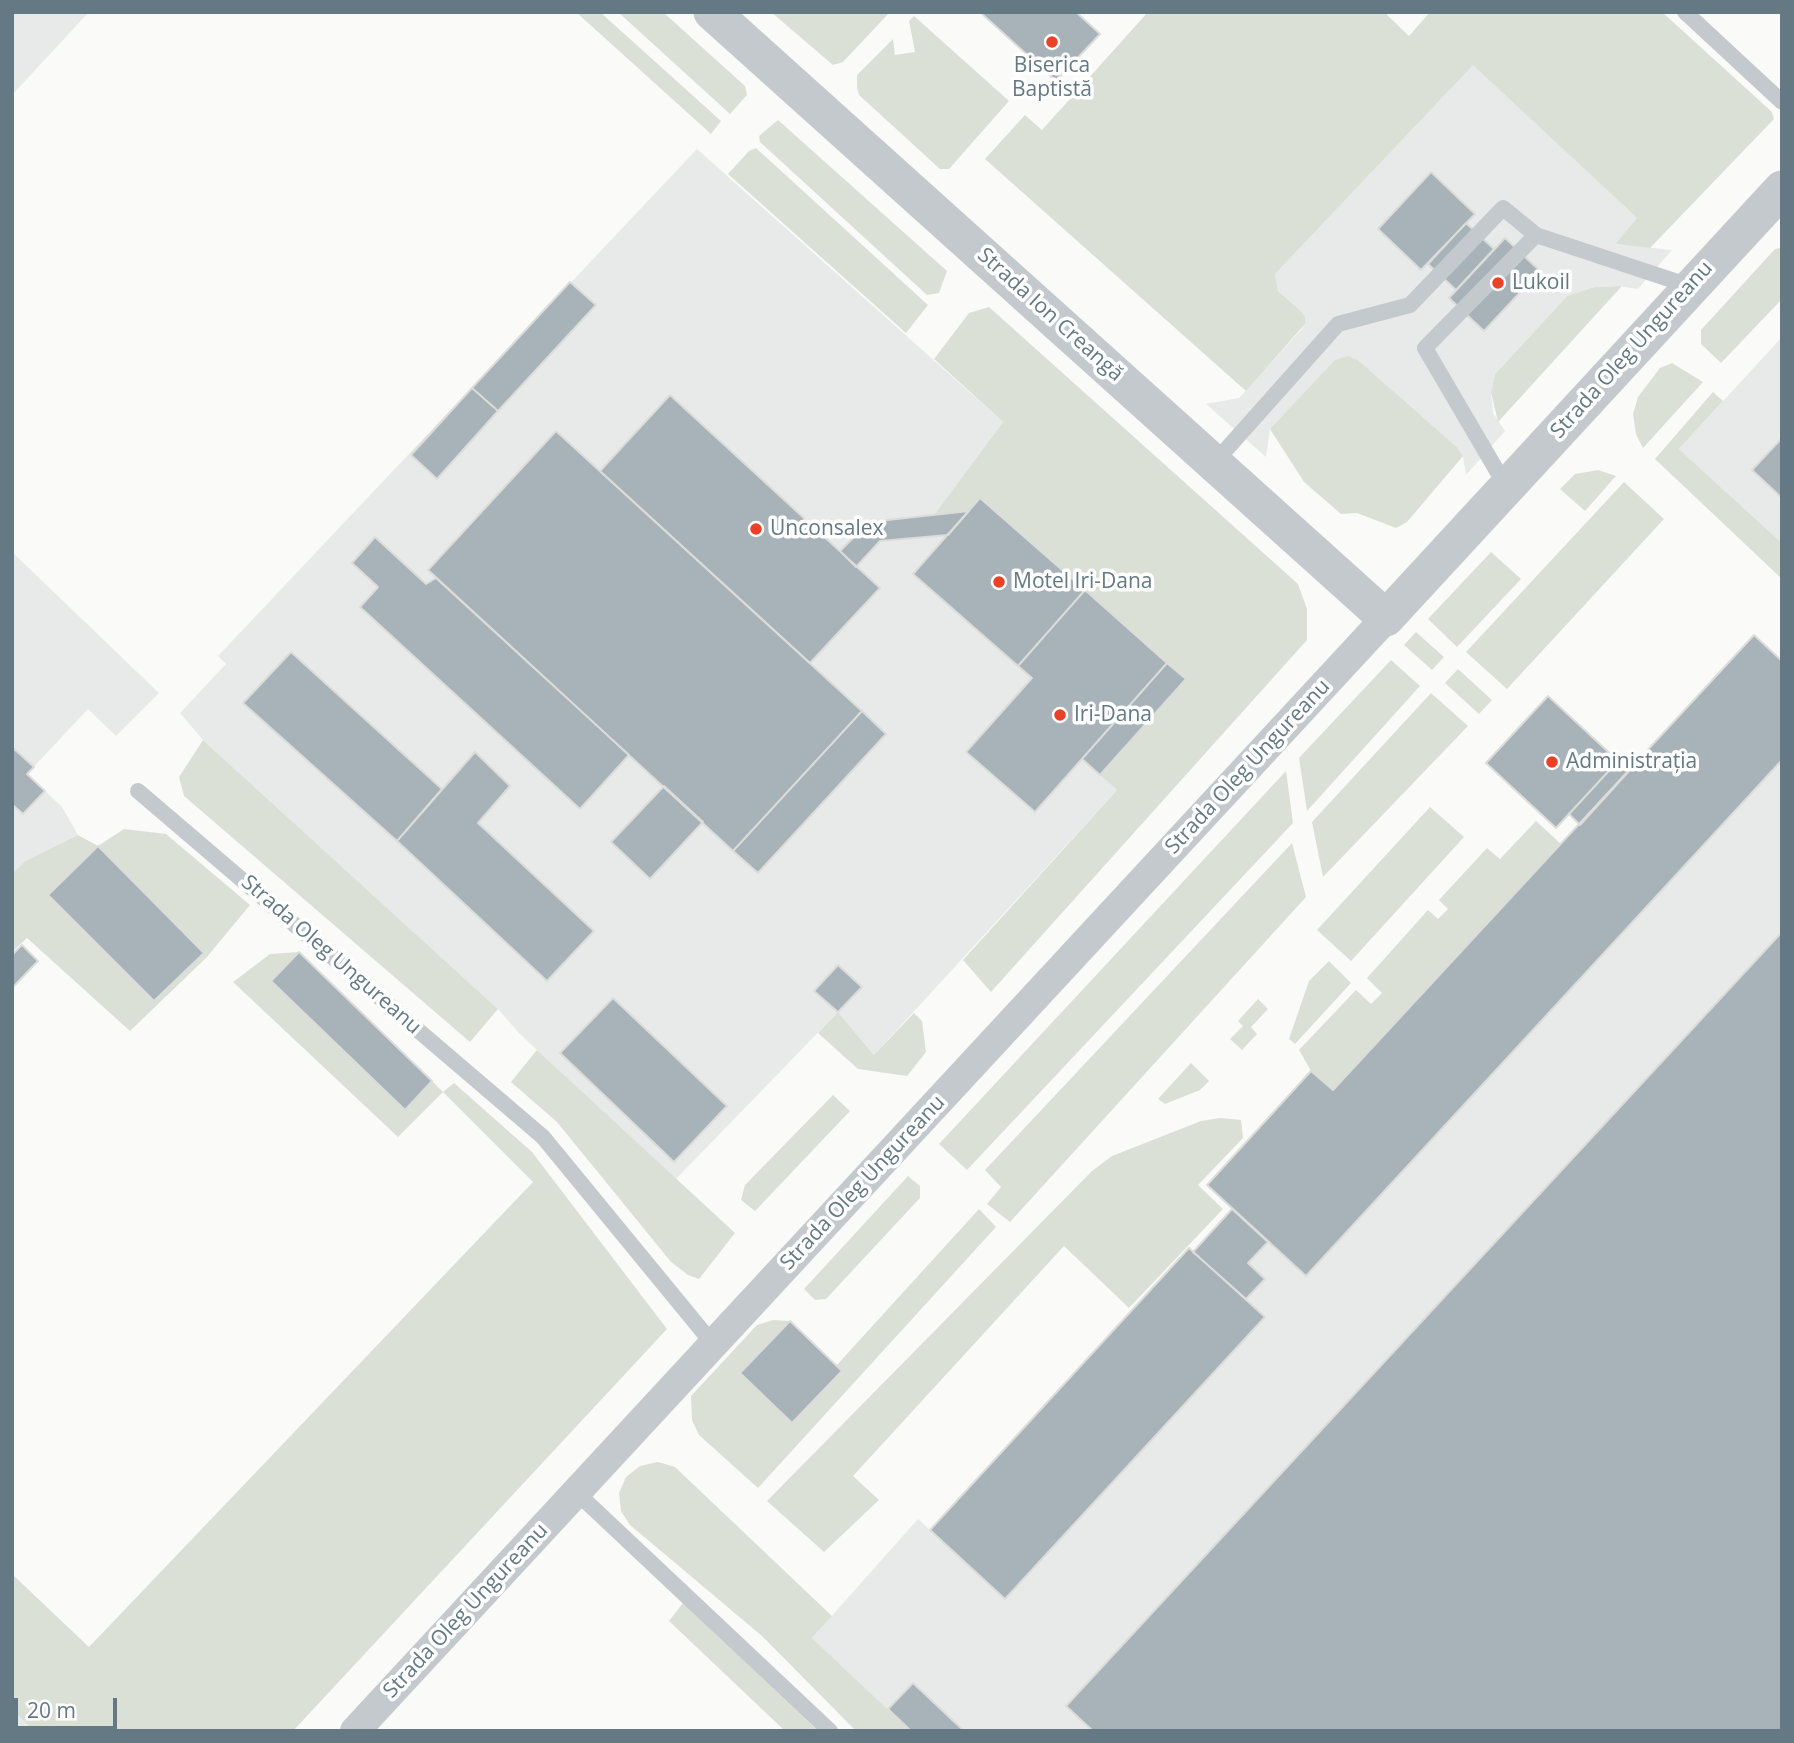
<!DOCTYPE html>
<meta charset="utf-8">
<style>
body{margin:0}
#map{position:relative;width:1794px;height:1743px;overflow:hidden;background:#fafaf8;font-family:"Open Sans",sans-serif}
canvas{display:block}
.frame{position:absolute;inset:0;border:14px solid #647984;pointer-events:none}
.scale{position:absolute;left:14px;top:1698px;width:103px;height:32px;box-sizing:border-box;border:4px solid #647984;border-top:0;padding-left:9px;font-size:21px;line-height:24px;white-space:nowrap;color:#647984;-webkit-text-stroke:5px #fff;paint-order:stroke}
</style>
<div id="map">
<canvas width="1794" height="1743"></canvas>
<div class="frame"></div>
<div class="scale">20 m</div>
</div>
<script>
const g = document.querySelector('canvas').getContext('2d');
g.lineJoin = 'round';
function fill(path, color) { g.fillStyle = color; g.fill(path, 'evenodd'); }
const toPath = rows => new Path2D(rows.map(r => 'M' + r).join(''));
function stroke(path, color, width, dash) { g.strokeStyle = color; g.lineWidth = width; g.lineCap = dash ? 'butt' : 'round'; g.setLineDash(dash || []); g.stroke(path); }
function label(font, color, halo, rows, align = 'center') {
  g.font = font + ' "Open Sans",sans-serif'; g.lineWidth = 7; g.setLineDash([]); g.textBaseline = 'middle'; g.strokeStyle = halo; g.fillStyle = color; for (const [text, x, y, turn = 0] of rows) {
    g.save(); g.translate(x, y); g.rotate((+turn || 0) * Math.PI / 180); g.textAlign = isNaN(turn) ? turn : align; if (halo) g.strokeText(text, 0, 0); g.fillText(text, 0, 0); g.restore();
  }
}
fill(toPath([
 [12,12,89,12,12,95],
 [1473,64,1637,218,1615,244,1672,250,1638,289,1618,286,1594,287,1567,296,1495,374,1491,392,1493,413,1505,431,1466,475,1463,456,1457,447,1358,360,1270,429,1266,457,1206,404,1239,398,1301,330,1305,324,1301,311,1278,291,1275,274],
 [697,149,1003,422,935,514,980,498,1186,679,1100,775,1117,790,874,1055,838,1012,675,1180,518,1032,498,1009,203,740,180,713,226,664,218,656],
 [1782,337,1782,543,1679,449],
 [12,552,159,693,116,736,88,709,27,774,62,807,78,835,25,861,12,874],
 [1782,661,1782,1731,911,1731,812,1638,918,1519,930,1530,1189,1248,1194,1251,1232,1209,1207,1185,1311,1071,1333,1089,1579,824,1569,814,1556,828,1486,763,1548,696,1630,770],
 [12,1710,34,1731,12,1731]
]), '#e8eae9');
fill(toPath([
 [576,12,600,12,721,121,711,134],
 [618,12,663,12,745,86,747,95,730,114],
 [771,12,890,12,843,62,833,65],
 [1148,12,1384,12,1409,36,1430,12,1662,12,1772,112,1774,119,1650,248,1615,244,1637,218,1473,65,1275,274,1278,291,1301,311,1305,317,1305,324,1246,391,985,159,1025,115,1042,130],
 [914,16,1009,101,949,169,940,169,859,95,857,88,857,75,893,39,895,55,915,52,909,21],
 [778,120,947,271,939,293,927,295,760,142,759,136],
 [756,148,928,305,906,333,728,174,749,151],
 [1782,248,1782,299,1721,363,1701,344,1701,330,1775,249],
 [1622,286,1498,422,1491,392,1495,374,1567,296,1594,287],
 [989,307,1298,584,1307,609,1307,640,991,992,963,960,1117,790,1100,775,1186,679,981,498,969,511,934,515,1003,422,934,359,969,313],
 [1348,356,1358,360,1457,447,1463,456,1407,522,1396,528,1357,513,1341,514,1304,482,1270,429,1335,360],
 [1672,363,1703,382,1643,448,1636,434,1633,414,1638,397,1660,368],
 [1713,392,1723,401,1679,449,1782,543,1782,579,1655,459],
 [1598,470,1616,476,1585,511,1560,489,1575,474],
 [1624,482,1664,519,1507,689,1466,652],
 [1491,552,1521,579,1457,647,1428,619],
 [1416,632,1444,657,1432,670,1404,645],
 [1391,660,1420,686,1307,811,1299,758],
 [1458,669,1492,700,1479,714,1445,683],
 [1431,693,1468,726,1323,877,1312,822],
 [203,740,498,1009,470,1042,184,796,179,777],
 [1286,771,1293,823,967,1170,939,1144],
 [1430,807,1464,837,1351,961,1317,930],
 [1536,821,1561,844,1333,1090,1311,1071,1299,1050,1356,990,1371,1004,1382,993,1367,978,1428,910,1438,919,1448,909,1439,900,1487,848,1500,859],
 [124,829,166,834,250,905,207,957,130,1031,27,938,12,952,12,874,25,861,78,835,98,846],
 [98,846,203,952,153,1001,48,894],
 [1292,843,1306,897,1010,1222,987,1204,1001,1187,985,1170],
 [299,952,271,981,405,1109,432,1081,443,1092,454,1083,532,1152,667,1329,293,1731,34,1731,12,1710,12,1574,89,1647,533,1182,443,1092,398,1137,233,982,270,954],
 [1329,961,1351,983,1295,1044,1289,1039,1309,981],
 [1258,999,1268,1009,1251,1027,1257,1034,1242,1050,1230,1039,1243,1026,1238,1021],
 [838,1012,874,1055,914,1013,922,1021,926,1052,907,1076,858,1069,818,1033],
 [537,1050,735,1233,699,1279,688,1275,671,1262,557,1122,511,1082],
 [1191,1063,1209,1081,1200,1090,1165,1104,1158,1099],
 [833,1095,850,1111,755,1211,741,1200,745,1185],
 [1220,1118,1241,1120,1243,1138,1198,1185,1223,1209,1129,1308,1064,1246,853,1476,879,1500,824,1552,767,1501,1092,1171,1112,1156,1201,1121],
 [908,1176,920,1186,920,1198,826,1299,815,1300,804,1289],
 [979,1209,996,1227,758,1488,699,1435,692,1420,691,1396,757,1325,773,1320,790,1321,740,1373,792,1423,842,1372,836,1366],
 [658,1462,675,1467,832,1616,812,1638,911,1731,856,1731,762,1636,630,1525,621,1511,619,1493,626,1477,640,1466],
 [683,1603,818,1731,785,1731,669,1621]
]), '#dbe0d7');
const building = toPath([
 [980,12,1076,12,1100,34,1056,81,980,12],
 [1431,172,1475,214,1421,270,1378,229,1431,172],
 [1466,223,1494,249,1456,290,1428,264,1466,223],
 [1505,238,1540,271,1484,331,1449,298,1505,238],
 [570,282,596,305,498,411,472,388,570,282],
 [472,388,498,411,437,479,411,455,472,388],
 [670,395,880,588,810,663,600,471,670,395],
 [556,431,862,711,733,851,428,570,556,431],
 [1782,438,1782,498,1752,470,1782,438],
 [980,498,1085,590,1018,666,913,574,980,498],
 [969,511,948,535,880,541,856,567,840,551,869,522,969,511],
 [375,537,426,584,436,578,629,755,580,809,360,607,378,587,352,563,375,537],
 [1085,590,1167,663,1035,812,966,752,1032,678,1018,666,1085,590],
 [1754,635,1782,661,1782,760,1306,1276,1207,1185,1311,1071,1333,1090,1754,635],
 [291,652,442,789,397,841,243,703,291,652],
 [1167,663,1186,679,1100,775,1082,759,1167,663],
 [1548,696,1618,761,1556,828,1486,763,1548,696],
 [862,711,886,734,758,873,733,851,862,711],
 [12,747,34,767,27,774,45,791,23,814,14,806,12,808,12,747],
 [475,752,510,786,478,823,594,931,547,981,397,841,475,752],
 [1618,761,1629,771,1580,825,1569,814,1618,761],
 [664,786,703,822,650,879,611,842,664,786],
 [98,846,204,953,154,1001,48,895,98,846],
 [1782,932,1782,1731,1093,1731,1066,1706,1782,932],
 [22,945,38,961,12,988,12,955,22,945],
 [299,952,432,1081,405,1110,271,981,299,952],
 [838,965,862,987,838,1012,814,991,838,965],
 [613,998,727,1106,674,1162,560,1053,613,998],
 [1232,1209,1268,1242,1248,1263,1265,1279,1246,1299,1193,1252,1232,1209],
 [1189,1248,1265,1317,1005,1599,930,1530,1189,1248],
 [790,1321,842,1371,792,1423,740,1373,790,1321],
 [913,1683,964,1731,911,1731,888,1709,913,1683]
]);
fill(building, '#a7b3b8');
stroke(building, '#dcdcda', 2);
stroke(toPath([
 [1685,12,1782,102],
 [1215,462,1338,324,1410,305,1503,208,1536,235],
 [1507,488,1425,348,1536,235,1690,286],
 [138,791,543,1137,713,1344],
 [576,1492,830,1731]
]), '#c3c9cc', 16);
stroke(toPath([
 [355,1731,1386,618]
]), '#c3c9cc', 30);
stroke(toPath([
 [712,12,1386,618,1782,189]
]), '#c3c9cc', 37);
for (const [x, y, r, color] of [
 [1052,42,7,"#ec4126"],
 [1498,283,7,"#ec4126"],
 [756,529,7,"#ec4126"],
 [999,582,7,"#ec4126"],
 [1060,715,7,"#ec4126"],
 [1552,762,7,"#ec4126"]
]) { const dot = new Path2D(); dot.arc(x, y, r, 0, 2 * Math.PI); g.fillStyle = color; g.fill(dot); stroke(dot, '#fff', 2.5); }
label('21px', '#647984', '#fff', [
 ["Biserica",1052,66,"center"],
 ["Baptistă",1052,90,"center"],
 ["Lukoil",1512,283],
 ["Unconsalex",770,529],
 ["Motel Iri-Dana",1013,582],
 ["Iri-Dana",1074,715],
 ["Administrația",1566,762]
], 'left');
label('21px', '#647984', '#fff', [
 ["Strada Ion Creangă",1050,315,42],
 ["Strada Oleg Ungureanu",1632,350,-48],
 ["Strada Oleg Ungureanu",1248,767,-47],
 ["Strada Oleg Ungureanu",331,955,41],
 ["Strada Oleg Ungureanu",863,1183,-47],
 ["Strada Oleg Ungureanu",466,1611,-47]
]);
</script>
